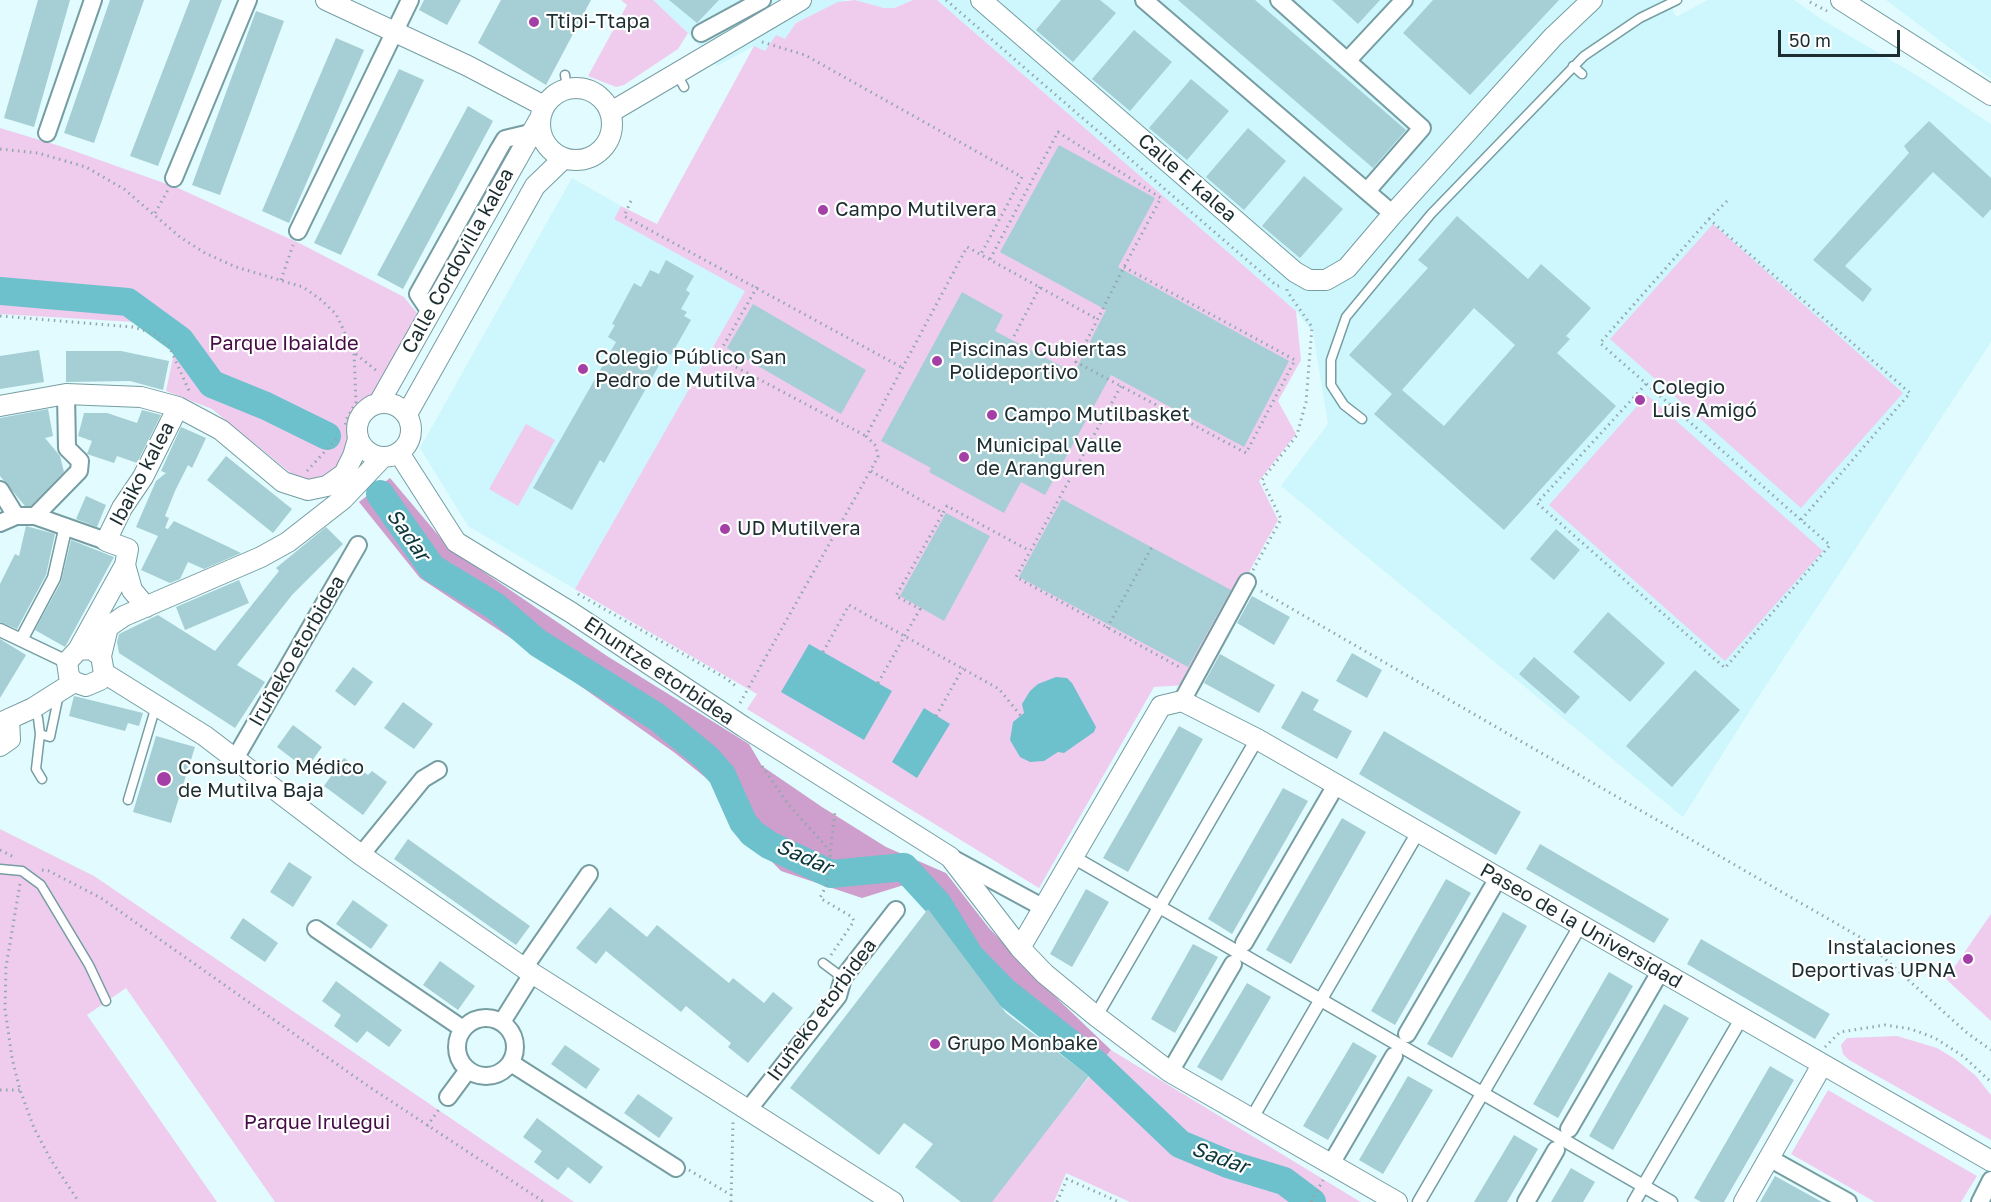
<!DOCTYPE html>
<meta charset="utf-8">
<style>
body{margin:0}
#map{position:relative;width:1991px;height:1202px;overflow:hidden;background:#e1fbfe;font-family:"Golos Text",sans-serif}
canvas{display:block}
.scale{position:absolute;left:1778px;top:30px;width:122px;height:27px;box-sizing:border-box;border:3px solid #1d2e30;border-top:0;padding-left:8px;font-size:18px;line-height:21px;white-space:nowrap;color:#1d2e30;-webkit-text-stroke:4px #fff;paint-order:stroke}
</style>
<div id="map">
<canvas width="1991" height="1202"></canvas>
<div class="scale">50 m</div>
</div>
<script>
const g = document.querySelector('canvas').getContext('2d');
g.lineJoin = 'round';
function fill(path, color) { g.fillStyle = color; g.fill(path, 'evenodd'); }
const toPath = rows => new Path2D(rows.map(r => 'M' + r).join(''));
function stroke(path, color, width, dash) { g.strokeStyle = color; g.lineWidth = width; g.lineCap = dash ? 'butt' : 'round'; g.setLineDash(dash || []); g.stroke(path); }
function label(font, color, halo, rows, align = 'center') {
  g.font = font + ' "Golos Text",sans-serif'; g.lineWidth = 4.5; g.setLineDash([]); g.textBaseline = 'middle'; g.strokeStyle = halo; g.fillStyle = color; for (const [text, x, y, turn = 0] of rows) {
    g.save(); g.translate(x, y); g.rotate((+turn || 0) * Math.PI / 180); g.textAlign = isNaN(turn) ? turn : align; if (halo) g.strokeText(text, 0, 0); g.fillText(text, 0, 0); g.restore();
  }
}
fill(toPath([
 [653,0,846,0,796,23,785,39,764,52,754,46,717,66,688,33],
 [855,0,913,0,893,8,884,8],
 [937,0,1668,0,1676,17,1708,0,1794,0,1821,19,1921,78,1991,124,1991,342,1757,699,1683,817,1281,486,1328,424,1313,332,1296,311],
 [1886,0,1991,0,1991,79],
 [572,178,621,206,614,219,746,290,575,589,468,526,420,448]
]), '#cdf7fc');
fill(toPath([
 [621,0,653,0,688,33,678,49,624,85,616,87,588,76,627,5],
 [855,0,884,8,894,8,913,0,937,0,1296,311,1301,360,1278,401,1296,434,1259,481,1278,520,1186,685,1154,687,1039,888,747,709,757,694,575,589,745,291,614,219,621,206,657,224,754,46,765,51,776,35,785,39,796,23,838,2],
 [0,128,63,147,178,188,301,244,404,297,421,318,376,396,361,405,352,415,352,436,338,466,329,475,315,479,298,479,212,409,166,391,175,348,158,329,134,322,0,314],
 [1713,224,1903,393,1801,508,1610,339],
 [1647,395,1823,551,1725,661,1549,505],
 [526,424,555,440,518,506,489,489],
 [0,829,94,876,574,1202,275,1202,126,988,87,1015,217,1202,0,1202],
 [1991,914,1991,1021,1946,979],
 [1897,1036,1937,1048,1955,1059,1976,1076,1991,1095,1991,1140,1849,1060,1843,1054,1841,1045,1847,1038],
 [1111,1050,1354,1198,1361,1202,1130,1202,1066,1173,1054,1202,988,1202],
 [1828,1090,1977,1176,1961,1202,1875,1202,1791,1154]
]), '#efccee');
fill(toPath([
 [390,478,450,549,607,656,749,744,762,766,822,807,886,847,946,873,989,928,1042,984,1111,1050,1092,1073,1013,1008,968,958,933,907,907,884,862,898,781,871,739,828,726,794,675,753,538,656,420,578,359,502]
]), '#ce9ecd');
fill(toPath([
 [809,644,892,691,864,740,781,692],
 [1056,677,1067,678,1072,683,1096,727,1094,732,1064,753,1058,752,1044,761,1030,762,1020,757,1010,740,1013,722,1024,713,1022,704,1030,691,1038,684],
 [924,708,950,724,917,778,892,762]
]), '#6cc1cc');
stroke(toPath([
 [0,291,128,302,180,340,212,384,266,406,327,436],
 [380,494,432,568,495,606,538,643,657,717,707,758,722,775,743,822,752,833,769,845,831,874,904,867,938,904,970,956,1004,991,1096,1064,1180,1144,1228,1164,1284,1181,1312,1202]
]), '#6cc1cc', 28);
fill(toPath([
 [38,0,70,0,34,127,4,118],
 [110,0,144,0,94,143,64,133],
 [190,0,222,0,158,166,130,156],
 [424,0,461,0,447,25,419,10],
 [501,0,591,0,546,85,478,43],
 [669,0,719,0,697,23],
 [1061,0,1100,0,1116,13,1073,62,1036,30],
 [1178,0,1255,0,1406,130,1373,168],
 [1332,0,1380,0,1358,24],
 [1433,0,1559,0,1470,95,1403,33],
 [256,11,284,21,220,195,192,185],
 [1134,30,1172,62,1130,111,1092,79],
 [336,38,364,50,289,223,262,211],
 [399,69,424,80,341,255,314,243],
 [1191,79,1229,111,1187,160,1149,128],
 [468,106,493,121,403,289,377,275],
 [1929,121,1991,178,1991,209,1983,218,1933,172,1845,266,1872,289,1863,302,1813,260,1909,153,1904,146],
 [1248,128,1286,161,1244,210,1206,177],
 [1059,145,1155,198,1118,267,1289,361,1244,447,1111,375,1045,495,1021,482,1004,513,929,472,931,468,881,441,962,292,1003,315,995,331,1074,373,1106,310,1000,252],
 [1304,176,1343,209,1300,258,1262,226],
 [1457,216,1528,279,1541,264,1591,308,1566,336,1570,339,1557,353,1616,406,1504,530,1374,414,1392,394,1349,355,1428,268,1418,260],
 [1474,308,1515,345,1444,426,1402,390],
 [666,260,694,276,686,290,690,293,681,309,687,312,684,316,691,320,671,355,666,353,604,463,600,460,572,510,533,488,616,342,608,337,615,325,612,324,634,283,641,287,650,270,659,274],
 [753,304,866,370,841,414,727,348],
 [39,350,44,382,0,389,0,356],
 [66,351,121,351,169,361,163,390,130,381,66,382],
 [48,409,53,436,45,438,60,456,64,472,31,506,25,506,0,476,0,418],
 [142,410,161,415,137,463,117,456,114,463,87,454,92,441,78,436,84,413,107,413,137,423],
 [181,427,206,438,192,468,188,465,175,491,165,516,169,518,165,528,168,529,174,521,241,553,204,569,188,562,180,579,170,583,141,570,158,536,136,527,156,481,166,473,161,471],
 [226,456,292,509,273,533,207,480],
 [86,496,106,505,97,527,76,519],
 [1062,499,1231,590,1188,667,1019,577],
 [946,513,990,536,944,621,900,596],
 [26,526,55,534,46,575,17,629,0,622,0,584,15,554,19,556],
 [326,527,343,544,292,595,237,665,265,682,235,728,119,653,117,642,119,634,158,615,215,651,279,571,276,568],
 [1556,529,1580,550,1554,580,1530,559],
 [71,540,114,557,65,647,35,630,61,582],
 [239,580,249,603,185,630,176,607],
 [1252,596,1290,617,1274,645,1237,623],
 [1608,612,1665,663,1630,702,1573,652],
 [0,639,26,655,0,698],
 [1352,653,1382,670,1367,698,1336,681],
 [1220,654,1275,685,1259,713,1204,683],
 [1534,657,1580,697,1565,714,1519,674],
 [353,667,373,682,355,706,335,691],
 [1695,670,1740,710,1672,787,1626,746],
 [1302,691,1319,700,1313,710,1352,731,1337,759,1281,728],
 [74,696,143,713,139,726,128,723,125,731,69,716],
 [403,702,433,724,414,749,384,728],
 [293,725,322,747,306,769,277,747],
 [1179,726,1203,739,1128,872,1103,858],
 [1384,731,1521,812,1496,855,1359,774],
 [156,736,195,747,171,823,133,812],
 [344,758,368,775,372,771,387,782,363,815,324,786],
 [1283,788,1308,801,1232,934,1208,919],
 [1342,818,1366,832,1291,964,1266,950],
 [408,839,530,926,516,945,394,859],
 [1540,844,1669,919,1654,943,1526,869],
 [289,862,312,877,293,907,270,892],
 [1446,879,1471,893,1395,1025,1371,1011],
 [1086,889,1109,902,1072,967,1050,954],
 [353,900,388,925,371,949,336,924],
 [610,907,647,937,657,925,729,983,733,978,764,1003,773,992,793,1008,748,1063,728,1047,731,1043,686,1006,681,1012,606,951,596,964,576,948],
 [928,909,1006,1013,1089,1076,992,1202,961,1202,915,1167,933,1144,904,1123,879,1155,790,1088],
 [1503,912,1527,926,1452,1058,1427,1044],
 [243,918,278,943,265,962,230,938],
 [1701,939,1830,1014,1815,1039,1687,964],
 [1193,944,1218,957,1175,1033,1151,1019],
 [440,961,475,986,458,1010,423,985],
 [1609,972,1633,986,1558,1118,1533,1104],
 [336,981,402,1030,389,1047,367,1031,357,1043,334,1026,341,1015,322,1001],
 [1247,983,1271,997,1222,1081,1197,1067],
 [1664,1004,1689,1018,1613,1150,1589,1136],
 [1353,1042,1377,1056,1328,1140,1303,1126],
 [565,1045,600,1069,586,1089,551,1064],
 [1770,1066,1794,1080,1724,1202,1701,1202,1694,1198],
 [1408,1076,1433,1090,1383,1174,1359,1160],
 [638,1094,673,1118,659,1138,624,1113],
 [537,1118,603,1167,590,1184,568,1167,558,1180,534,1162,542,1151,523,1137],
 [1514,1135,1538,1149,1507,1202,1474,1202],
 [1571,1168,1595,1182,1583,1202,1551,1202],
 [1775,1176,1822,1202,1760,1202]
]), '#a5cfd4');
const service = toPath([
 [1573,66,1582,74],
 [676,72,684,87],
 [565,75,567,88],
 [1362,419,1344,405,1331,385,1331,360,1346,317,1431,214,1584,56,1640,18,1677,0],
 [33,709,38,718,40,734,36,769,42,779],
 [40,734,50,737,59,694],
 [128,800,156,706],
 [0,869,22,871,41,885,89,965,106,1001],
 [823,963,843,978]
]);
const pedestrian = toPath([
 [0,630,67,662],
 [21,640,54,578,66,525],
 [1073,857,1671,1202],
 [1096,1016,1257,739],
 [1252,1118,1418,832],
 [1419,1202,1580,926],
 [1634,1202,1741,1019]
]);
const minor = toPath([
 [1144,0,1393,214],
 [1279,0,1422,128,1367,191],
 [701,33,762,0],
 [1348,60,1404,0],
 [47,133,93,0],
 [174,178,248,0],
 [298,231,410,0],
 [430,312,418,294,499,149,505,139,530,133],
 [0,490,16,516],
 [35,516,79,471,80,461,67,448,66,394],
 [0,523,16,516,35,516,106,541],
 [1182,701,1247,582],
 [236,757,358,545],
 [361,855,423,779,438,770],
 [950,857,1044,908],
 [316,929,463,1029],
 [1244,943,1336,785],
 [524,968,589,874],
 '457 1047a29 29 0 1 1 58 0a29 29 0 1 1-58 0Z',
 [502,1022,532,974],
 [1407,1034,1498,878],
 [511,1063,676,1168],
 [1170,1072,1233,964],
 [448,1097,468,1070],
 [748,1110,838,996,843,978,896,910],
 [1569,1129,1660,972],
 [1769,1158,1848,1202],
 [1331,1164,1394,1056],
 [1526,1202,1556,1150],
 [1980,1202,1991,1180]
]);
const tertiary = toPath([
 [326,0,468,66,544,106],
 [981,0,1295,272,1309,280,1326,280,1347,268,1393,214,1553,37,1592,0],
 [1841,0,1991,95],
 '540 124a36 36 0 1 1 72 0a36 36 0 1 1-72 0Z',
 [611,112,801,0],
 '357 430a27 27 0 1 1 54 0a27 27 0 1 1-54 0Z',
 [379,403,539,120],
 [0,406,66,394,141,397,178,407,221,430,283,482,308,490,327,486,344,474,353,456,358,439],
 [407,414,535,186,564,158],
 [399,453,456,542,572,613,744,727,950,857,1020,948,1045,974,1096,1016,1170,1072,1397,1202],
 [146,607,132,590,125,565,128,549,106,541,122,508,143,477,178,407],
 [78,650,125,565],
 [101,656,91,649,78,650,67,662,69,676,74,682,86,686,100,680,104,673,101,656,108,627,124,616,261,557,288,542,343,499,382,458],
 [104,673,205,736,361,855,524,968,893,1202],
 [0,723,33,708,74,682],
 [0,746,10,739,9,719],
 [1020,948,1161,706,1182,701,1257,739,1991,1161],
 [1744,1202,1822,1065]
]);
stroke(service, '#759da2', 11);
stroke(pedestrian, '#759da2', 15);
stroke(minor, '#759da2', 20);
stroke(tertiary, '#759da2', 22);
stroke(toPath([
 [946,0,1277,286,1283,285],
 [1810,2,1827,11],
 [762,42,805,55,1022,177,981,254],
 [0,149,38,153,86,167,124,189,180,237,205,253,236,267,303,287,320,299,336,314,354,352,356,402,346,420,345,428],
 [579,168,598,162,609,153,622,125],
 [631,201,624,216,903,368],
 [155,213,168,190],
 [1709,219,1727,201],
 [990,259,1058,132,1161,198,1124,267],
 [1124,267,1295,360,1246,453,1076,362,1124,267],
 [281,280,293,245],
 [757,287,717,357,866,436],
 [0,316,133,327,153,333,169,346,190,393],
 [1014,336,1040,287],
 [356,354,378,372],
 [1646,384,1537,503,1725,668,1830,545,1801,520,1600,343,1709,219,1910,393,1801,520],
 [1121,386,1016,577,1181,668],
 [307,471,339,436],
 [871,471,943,513,947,506,1030,551],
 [1253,570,1281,519,1262,480,1297,435,1306,402,1312,327,1287,291,1287,286],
 [1261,591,1863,939,1967,1033,1991,1050],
 [578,594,727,679,737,687],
 [1107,628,1152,547],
 [823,652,849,605,999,689,1021,716],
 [878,683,920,609,896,596,943,513],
 [740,703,878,457,876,446,866,436,967,247,1097,319],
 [936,716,963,668],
 [762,766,788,804,830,851],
 [0,850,14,857],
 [42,870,49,871,101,898,368,1086,544,1202],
 [20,884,6,967,5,1009,12,1058,20,1090,34,1128,51,1160,79,1202],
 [831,955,854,921,852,917,820,898,827,884,835,811],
 [1825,1047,1840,1032,1885,1025,1911,1029,1935,1038,1963,1056,1991,1082],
 [0,1090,20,1090],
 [427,1126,440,1108],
 [689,1170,731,1195],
 [731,1202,733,1122],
 [1057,1202,1067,1179,1119,1202],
 [1311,1202,1323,1180]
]), '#91a8aa', 3, [1.5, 4.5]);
stroke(service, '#fff', 8);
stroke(pedestrian, '#fff', 12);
stroke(minor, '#fff', 16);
stroke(tertiary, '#fff', 20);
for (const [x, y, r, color] of [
 [534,22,6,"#a33fa5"],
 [823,210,6,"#a33fa5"],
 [937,361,6,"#a33fa5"],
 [583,369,6,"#a33fa5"],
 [1640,400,6,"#a33fa5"],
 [992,415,6,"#a33fa5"],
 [964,457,6,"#a33fa5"],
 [725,529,6,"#a33fa5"],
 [164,779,8,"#a33fa5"],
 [1968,959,6,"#a33fa5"],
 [935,1044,6,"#a33fa5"]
]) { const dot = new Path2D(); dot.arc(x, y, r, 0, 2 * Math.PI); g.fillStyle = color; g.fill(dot); stroke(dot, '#fff', 2); }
label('20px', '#1d2e30', '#fff', [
 ["Ttipi-Ttapa",546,22],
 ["Campo Mutilvera",835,210],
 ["Piscinas Cubiertas",949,350],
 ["Polideportivo",949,373],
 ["Colegio Público San",595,358],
 ["Pedro de Mutilva",595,381],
 ["Colegio",1652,388],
 ["Luis Amigó",1652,411],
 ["Campo Mutilbasket",1004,415],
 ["Municipal Valle",976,446],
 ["de Aranguren",976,469],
 ["UD Mutilvera",737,529],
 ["Consultorio Médico",178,768],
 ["de Mutilva Baja",178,791],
 ["Instalaciones",1956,948,"right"],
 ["Deportivas UPNA",1956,971,"right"],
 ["Grupo Monbake",947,1044]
], 'left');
label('20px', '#1d2e30', '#fff', [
 ["Calle E kalea",1187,178,41],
 ["Calle Cordovilla kalea",458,261,-61],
 ["Ibaiko kalea",142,474,-62],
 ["Iruñeko etorbidea",297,651,-60],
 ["Ehuntze etorbidea",659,671,34],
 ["Paseo de la Universidad",1581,926,30],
 ["Iruñeko etorbidea",822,1010,-54]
]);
label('20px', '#450c46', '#fff', [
 ["Parque Ibaialde",284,344],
 ["Parque Irulegui",317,1123]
]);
label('italic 21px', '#0b363a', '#fff', [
 ["Sadar",408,535,55],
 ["Sadar",804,857,24],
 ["Sadar",1220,1158,20]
]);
</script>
